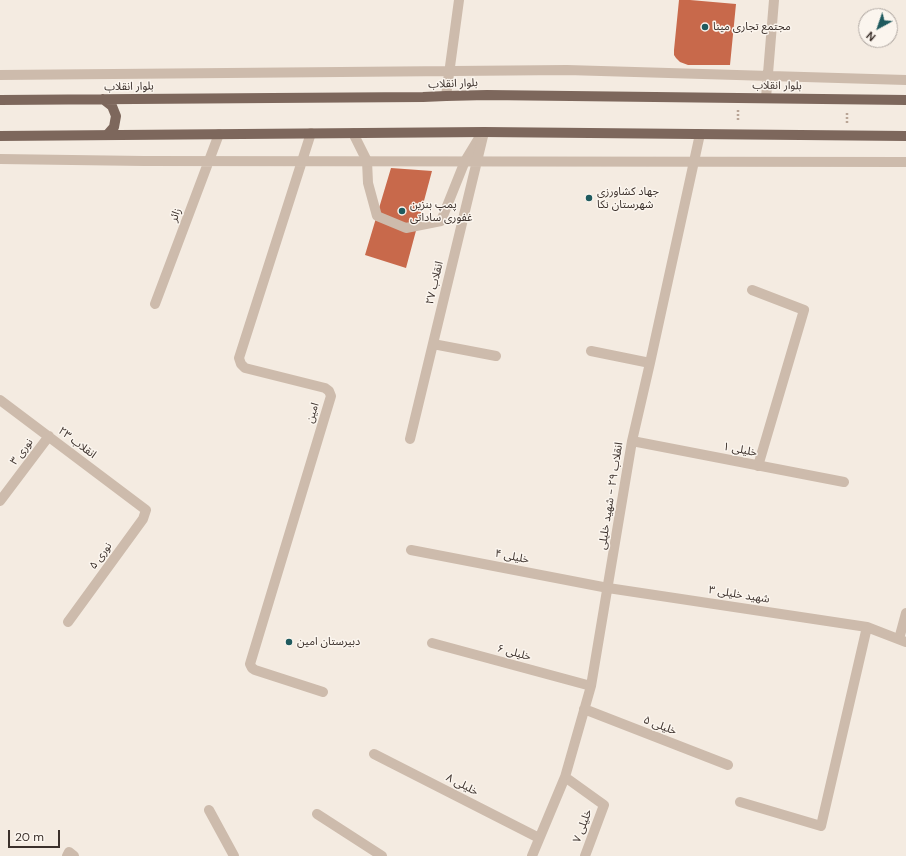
<!DOCTYPE html>
<meta charset="utf-8">
<style>
body{margin:0}
#map{position:relative;width:906px;height:856px;overflow:hidden;background:#f4ebe1;font-family:"DM Sans",sans-serif}
canvas{display:block}
.north{position:absolute;left:858px;top:8px;width:40px;height:40px;box-sizing:border-box;background:#fbf5ee;border:1px solid #aea6a0;border-radius:50%;rotate:220deg;font-size:11px;font-weight:700;line-height:16px;text-align:center;color:#3b302b}
.north::after{content:'';display:block;margin:auto;width:14px;height:18px;background:#1f5a5e;clip-path:polygon(50% 0,100% 100%,50% 72%,0 100%)}
.scale{position:absolute;left:8px;top:830px;width:52px;height:18px;box-sizing:border-box;border:2px solid #3b302b;border-top:0;padding-left:5px;font-size:12px;line-height:14px;white-space:nowrap;color:#3b302b;-webkit-text-stroke:3px #fbf5ee;paint-order:stroke}
</style>
<div id="map">
<canvas width="906" height="856"></canvas>
<div class="north">N</div>
<div class="scale">20 m</div>
</div>
<script>
const g = document.querySelector('canvas').getContext('2d');
g.lineJoin = 'round';
function fill(path, color) { g.fillStyle = color; g.fill(path, 'evenodd'); }
const toPath = rows => new Path2D(rows.map(r => 'M' + r).join(''));
function stroke(path, color, width, dash) { g.strokeStyle = color; g.lineWidth = width; g.lineCap = dash ? 'butt' : 'round'; g.setLineDash(dash || []); g.stroke(path); }
function label(font, color, halo, rows, align = 'center') {
  g.font = font + ' "DM Sans","Noto Sans Arabic",sans-serif'; g.lineWidth = 3; g.setLineDash([]); g.textBaseline = 'middle'; g.strokeStyle = halo; g.fillStyle = color; for (const [text, x, y, turn = 0] of rows) {
    g.save(); g.translate(x, y); g.rotate((+turn || 0) * Math.PI / 180); g.textAlign = isNaN(turn) ? turn : align; if (halo) g.strokeText(text, 0, 0); g.fillText(text, 0, 0); g.restore();
  }
}
fill(toPath([
 [679,0,690,0,736,4,730,65,688,65,680,62,676,58,674,55,674,50],
 [391,168,432,171,406,268,365,255]
]), '#c8694b');
stroke(toPath([
 [738,110,738,121],
 [847,123,847,112]
]), '#b9a596', 2.5, [2, 2]);
stroke(toPath([
 [353,133,367,161,368,183,377,216,406,228,441,221,465,161,482,133]
]), '#cdbbac', 10);
stroke(toPath([
 [0,75,567,70,906,80],
 [446,96,459,0],
 [766,98,774,0],
 [311,133,239,358,241,364,245,368,325,388,329,391,331,396,250,664,252,668,255,670,323,692],
 [0,159,144,161,906,162],
 [752,290,804,310,758,466],
 [155,304,219,134],
 [433,344,496,356],
 [591,351,650,363],
 [0,400,146,510,143,519,68,622],
 [410,439,484,132],
 [632,441,844,482],
 [0,501,49,436],
 [411,550,608,588,867,627,906,642],
 [899,639,906,613],
 [432,643,591,686],
 [584,709,728,765],
 [374,754,539,838],
 [565,777,604,805,585,856],
 [740,802,821,826,867,627],
 [209,810,234,856],
 [317,814,382,856],
 [67,856,69,852,74,856],
 [532,856,565,777,591,686,632,441,650,363,700,134]
]), '#cdbbac', 10);
stroke(toPath([
 [103,99,112,106,116,116,114,127,107,135],
 [0,100,272,98,423,97,446,96,487,95,906,100],
 [0,136,484,132,906,136]
]), '#7d675c', 10);
for (const [x, y, r, color] of [
 [705,27,4,"#1f5a5e"],
 [589,198,4,"#1f5a5e"],
 [402,211,4,"#1f5a5e"],
 [289,642,4,"#1f5a5e"]
]) { const dot = new Path2D(); dot.arc(x, y, r, 0, 2 * Math.PI); g.fillStyle = color; g.fill(dot); stroke(dot, '#fbf5ee', 1.5); }
label('11px', '#3b302b', '#fbf5ee', [
 ["مجتمع تجاری مینا",713,27],
 ["جهاد کشاورزی",597,192],
 ["شهرستان نکا",597,205],
 ["پمپ بنزین",410,205],
 ["غفوری ساداتی",410,218],
 ["دبیرستان امین",297,642]
], 'left');
label('11px', '#3b302b', '#fbf5ee', [
 ["بلوار انقلاب",453,84,-2],
 ["بلوار انقلاب",777,86,1],
 ["بلوار انقلاب",129,87,-1],
 ["زائر",176,215,-69],
 ["انقلاب ۲۷",435,283,-77],
 ["امین",313,413,-73],
 ["انقلاب ۲۳",77,443,37],
 ["خلیلی ۱",740,450,11],
 ["نوری ۳",22,452,-53],
 ["انقلاب ۲۹ - شهید خلیلی",611,496,-81],
 ["نوری ۵",101,556,-54],
 ["خلیلی ۴",512,557,11],
 ["شهید خلیلی ۳",739,595,9],
 ["خلیلی ۶",514,653,15],
 ["خلیلی ۵",660,726,21],
 ["خلیلی ۸",462,785,27],
 ["خلیلی ۷",583,826,-69]
]);
</script>
